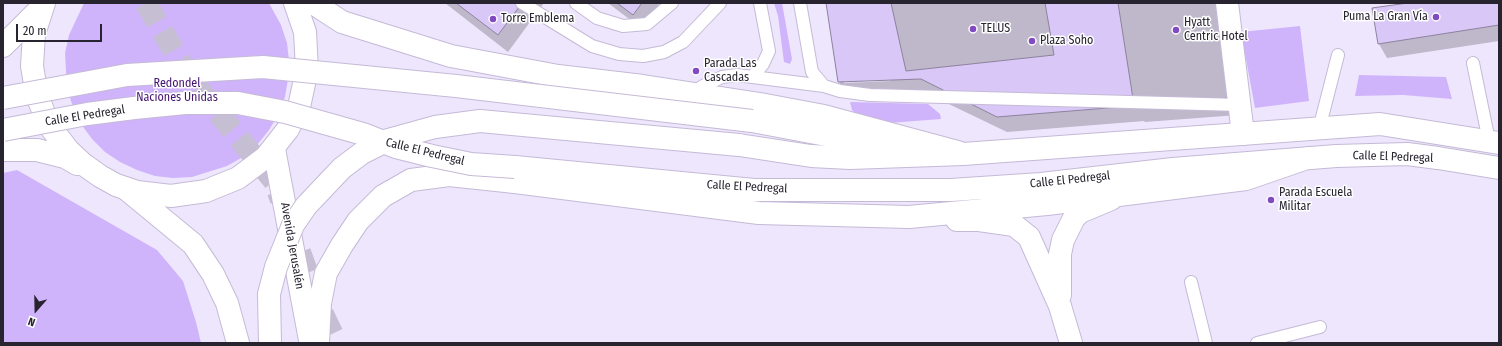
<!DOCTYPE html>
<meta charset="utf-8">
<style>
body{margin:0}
#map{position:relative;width:1502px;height:346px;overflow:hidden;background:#eee6fd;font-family:"Fira Sans Condensed",sans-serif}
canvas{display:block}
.frame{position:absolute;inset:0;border:4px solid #28242f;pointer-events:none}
.north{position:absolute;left:16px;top:290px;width:40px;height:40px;-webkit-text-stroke:3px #fff;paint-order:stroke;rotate:200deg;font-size:11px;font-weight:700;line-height:16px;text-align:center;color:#28242f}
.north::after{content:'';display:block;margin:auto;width:14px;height:18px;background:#28242f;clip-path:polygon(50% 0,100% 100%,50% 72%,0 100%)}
.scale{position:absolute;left:16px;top:24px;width:86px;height:18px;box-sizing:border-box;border:2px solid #28242f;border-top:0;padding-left:5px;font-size:12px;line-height:14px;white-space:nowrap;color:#28242f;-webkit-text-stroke:3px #fff;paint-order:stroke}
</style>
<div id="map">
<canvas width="1502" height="346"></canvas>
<div class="frame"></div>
<div class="north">N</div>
<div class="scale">20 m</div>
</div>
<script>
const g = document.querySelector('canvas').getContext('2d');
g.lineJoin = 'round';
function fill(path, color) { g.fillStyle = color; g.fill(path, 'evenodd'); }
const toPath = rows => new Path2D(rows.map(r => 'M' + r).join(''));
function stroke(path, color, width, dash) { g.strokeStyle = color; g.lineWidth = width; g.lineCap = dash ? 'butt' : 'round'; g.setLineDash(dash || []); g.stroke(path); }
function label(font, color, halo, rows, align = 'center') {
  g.font = font + ' "Fira Sans Condensed",sans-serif'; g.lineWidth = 3; g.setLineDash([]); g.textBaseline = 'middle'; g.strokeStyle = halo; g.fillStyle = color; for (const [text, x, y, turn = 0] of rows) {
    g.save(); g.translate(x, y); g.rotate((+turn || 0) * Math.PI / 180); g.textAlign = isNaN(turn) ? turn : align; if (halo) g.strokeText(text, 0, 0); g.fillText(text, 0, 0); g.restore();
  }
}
fill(toPath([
 [84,3,269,3,281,25,287,43,289,61,288,79,285,97,278,115,269,130,257,145,243,157,227,166,192,177,173,178,155,176,137,170,120,162,105,152,92,139,81,124,73,107,67,89,65,53,69,35],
 [774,3,782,3,792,59,790,64,784,62,778,16],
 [1300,26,1309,101,1255,108,1241,32],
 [1359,75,1446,77,1452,99,1403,95,1355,96],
 [850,102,928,104,940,114,941,119,889,123,856,114,852,110],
 [17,170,157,250,183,281,196,322,201,343,3,343,3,173]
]), '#d0b4fb');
fill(toPath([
 [445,3,544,3,508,52],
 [608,3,660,3,641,28],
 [827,3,1234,3,1251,114,1145,122,1144,121,1007,132,930,95,849,97,839,82],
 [890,79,891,81,844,83,844,81],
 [1416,3,1499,3,1499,41,1387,58,1379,44]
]), '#0003');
const building = toPath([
 [456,3,522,3,498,35,456,3],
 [617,3,642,3,633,15,617,3],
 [826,3,1227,3,1242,97,997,117,921,79,838,82,826,3],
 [891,3,1045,3,1054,55,906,71,891,3],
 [1118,3,1226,3,1242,97,1134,105,1118,3],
 [1408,3,1499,3,1499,25,1378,44,1372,8,1408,3]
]);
fill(building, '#d9c7f7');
stroke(building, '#8c829d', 1);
stroke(toPath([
 [146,3,189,77,274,181,281,200],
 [300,252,321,310,337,343]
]), '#c6bfd4', 22, [22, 11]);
const service = toPath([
 [522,3,592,46,619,54,643,56,664,52,683,42,720,3],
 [576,3,597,18,623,26,647,24,672,3],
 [800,3,812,72,824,86],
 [1473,63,1489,141],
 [752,77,763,64,769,51,760,3],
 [693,93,703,86,722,77,737,75,824,86,840,91,870,95,1240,105],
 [1319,129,1338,55],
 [1191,282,1206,343],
 [1257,343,1320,327]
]);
const minor = toPath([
 [1227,3,1243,134]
]);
const tertiary = toPath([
 [957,220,979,220,1014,225,1029,237,1060,306,1071,343],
 [1060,295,1060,254,1063,240,1074,218,1080,212,1111,199]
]);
const secondary = toPath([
 [44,3,34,34,32,66,37,96,49,125,68,150,83,164,100,176,116,185,137,192,171,196,206,191,238,178,266,157,288,129,299,107,307,70,305,32,295,3],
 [313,3,342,22,451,56,558,76,643,86,760,104,824,116,958,152],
 [3,46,40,9],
 [752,121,906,150],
 [3,150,37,150,65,157,77,164],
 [945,152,963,154,1380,124,1499,143],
 [515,167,754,190,951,190,1041,184,1173,169,1336,156,1407,154,1438,158,1499,168],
 [496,178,515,182,759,213,909,217,1047,204,1246,179,1307,158]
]);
const primary = toPath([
 [739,145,811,156,850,158,963,154],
 [274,149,310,340],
 [125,188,193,244,213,274,227,303,238,343],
 [318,343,320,303,326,273,342,245,358,221,383,196,411,180,449,175,515,182]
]);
stroke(service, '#c5bad6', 14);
stroke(minor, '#c5bad6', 24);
stroke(tertiary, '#c5bad6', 24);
stroke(secondary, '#c5bad6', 24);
stroke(primary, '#c5bad6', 24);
stroke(service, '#fff', 12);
stroke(minor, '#fff', 22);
stroke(tertiary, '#fff', 22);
stroke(secondary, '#fff', 22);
stroke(primary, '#fff', 22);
const secondaryBridge = toPath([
 [3,98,127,75,263,67,456,86,752,121],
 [3,130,87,114,134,108,185,103,238,103,285,112,363,134,396,147,432,156,471,164,515,167]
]);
const primaryBridge = toPath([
 [270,343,269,294,276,267,293,225,306,206,342,168,362,153,388,140,435,127,480,121,739,145]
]);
stroke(secondaryBridge, '#c5bad6', 24, []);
stroke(primaryBridge, '#c5bad6', 24, []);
stroke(secondaryBridge, '#fff', 22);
stroke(primaryBridge, '#fff', 22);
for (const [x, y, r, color] of [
 [1436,17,4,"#824ac1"],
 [493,19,4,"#824ac1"],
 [973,29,4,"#824ac1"],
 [1176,30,4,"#824ac1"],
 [1032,41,4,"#824ac1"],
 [696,71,4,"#824ac1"],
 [1271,200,4,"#824ac1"]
]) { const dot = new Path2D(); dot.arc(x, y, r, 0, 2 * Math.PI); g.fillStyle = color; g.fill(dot); stroke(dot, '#fff', 1.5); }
label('12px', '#28242f', '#fff', [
 ["Puma La Gran Vía",1428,17,"right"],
 ["Torre Emblema",501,19],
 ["Hyatt",1184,23],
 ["Centric Hotel",1184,37],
 ["TELUS",981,29],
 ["Plaza Soho",1040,41],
 ["Parada Las",704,64],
 ["Cascadas",704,78],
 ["Parada Escuela",1279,193],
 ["Militar",1279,207]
], 'left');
label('12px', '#441470', '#fff', [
 ["Redondel",177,84],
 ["Naciones Unidas",177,98]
]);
label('12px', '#28242f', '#fff', [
 ["Calle El Pedregal",85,116,-9],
 ["Calle El Pedregal",425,152,14],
 ["Calle El Pedregal",1393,157,2],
 ["Calle El Pedregal",1070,180,-6],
 ["Calle El Pedregal",747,187,3],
 ["Avenida Jerusalén",292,246,80]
]);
</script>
